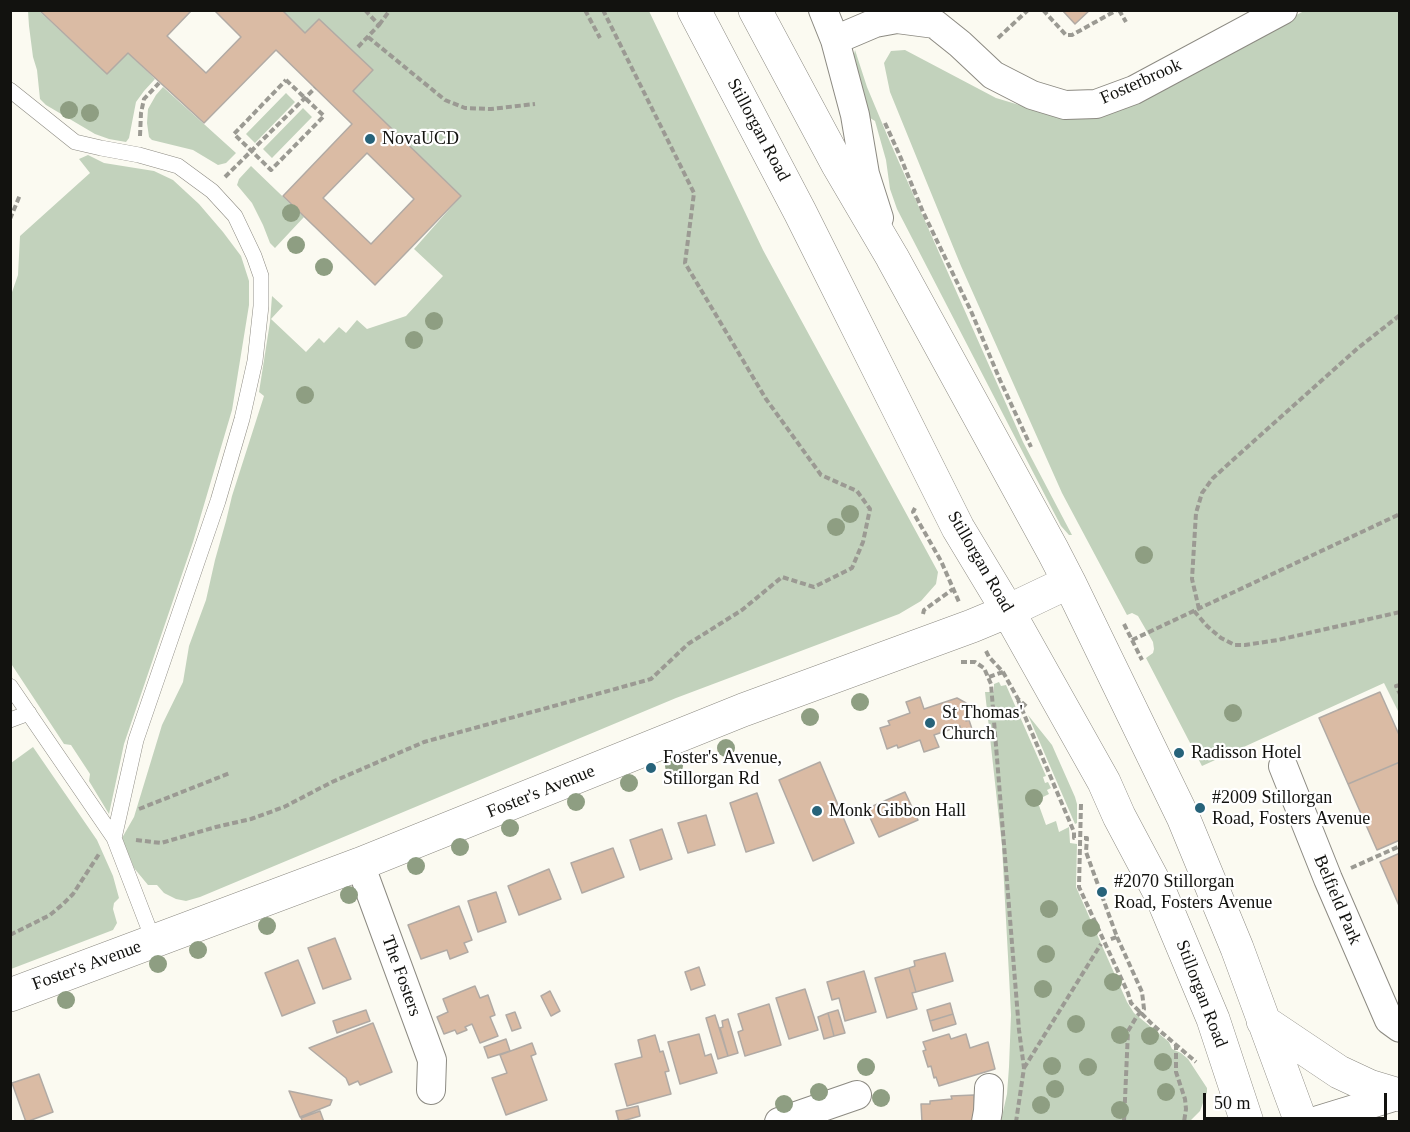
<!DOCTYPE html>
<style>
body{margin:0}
#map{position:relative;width:1410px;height:1132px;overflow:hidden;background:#fbfaf1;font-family:Georgia,serif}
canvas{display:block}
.frame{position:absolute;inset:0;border:12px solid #12120f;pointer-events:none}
.scale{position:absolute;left:1203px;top:1093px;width:184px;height:27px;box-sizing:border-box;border:3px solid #12120f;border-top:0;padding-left:8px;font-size:18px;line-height:21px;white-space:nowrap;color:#12120f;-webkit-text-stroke:4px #fff;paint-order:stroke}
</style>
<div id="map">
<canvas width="1410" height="1132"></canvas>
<div class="frame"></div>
<div class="scale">50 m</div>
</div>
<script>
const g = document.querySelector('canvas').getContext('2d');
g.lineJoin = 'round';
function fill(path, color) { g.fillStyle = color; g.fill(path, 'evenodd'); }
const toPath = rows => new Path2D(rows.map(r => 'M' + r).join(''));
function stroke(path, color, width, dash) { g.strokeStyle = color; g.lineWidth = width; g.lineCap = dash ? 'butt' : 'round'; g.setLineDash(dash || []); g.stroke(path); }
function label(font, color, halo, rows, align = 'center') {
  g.font = font + ' Georgia,serif'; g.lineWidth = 4.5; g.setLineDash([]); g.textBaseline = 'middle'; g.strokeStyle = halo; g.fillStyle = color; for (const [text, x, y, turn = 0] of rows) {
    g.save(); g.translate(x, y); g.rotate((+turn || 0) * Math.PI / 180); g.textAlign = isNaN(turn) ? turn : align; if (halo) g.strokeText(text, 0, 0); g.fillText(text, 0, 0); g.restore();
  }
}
fill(toPath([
 [28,11,39,11,107,74,128,53,155,79,144,91,136,102,129,138,126,142,109,139,95,134,46,105,40,99,37,70,33,57,29,26],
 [282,11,649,11,763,250,938,572,936,584,921,601,899,614,676,698,200,897,186,901,176,899,164,893,157,885,148,885,134,868,122,838,134,817,162,725,183,682,189,646,206,600,215,560,226,521,232,496,264,396,259,392,270,322,272,296,283,306,271,319,306,352,319,338,324,343,339,327,346,333,357,320,367,329,406,316,443,276,414,249,461,196,353,91,372,70,319,19,305,33],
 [1304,11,1399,11,1399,713,1384,683,1202,766,1146,658,1153,653,1154,649,1153,642,1138,616,1132,613,1127,615,1062,493,961,266,927,183,890,92,884,63,891,51,905,50,996,98,1026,107,1080,116,1247,41],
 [855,50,867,87,890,142,1023,442,1072,535,1069,535,1061,526,1050,505,897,209,890,189,886,160,875,121,865,115,853,59],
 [163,87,236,153,226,163,218,165,193,150,152,140,149,137,147,123,148,109,156,95],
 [286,93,295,102,255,143,246,134],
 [303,108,312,117,272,158,263,149],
 [88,155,104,163,154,171,173,180,199,204,223,232,241,256,249,281,249,305,232,410,193,542,124,744,109,814,89,781,90,774,71,745,64,744,10,662,11,295,18,275,20,236,90,173,79,159],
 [251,166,304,217,275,248,270,243,263,225,252,203,237,185,239,179],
 [999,682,1001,686,1006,685,1046,776,1043,777,1045,783,1048,782,1051,788,1047,790,1049,794,1037,800,1046,825,1056,821,1059,832,1069,827,1070,843,1077,844,1076,887,1127,1002,1134,1013,1169,1042,1172,1049,1181,1053,1188,1059,1207,1088,1207,1092,1200,1111,1190,1121,1001,1121,1007,1094,1009,1067,1011,1015,1009,975,1002,846,985,692,994,692,994,684],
 [1028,715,1052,745,1075,797,1077,804,1077,823,1075,824],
 [33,747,97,840,113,876,119,898,114,903,113,909,117,923,113,930,11,969,11,763]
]), '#c2d2bc');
const building = toPath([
 [39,10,192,10,167,36,206,73,241,37,214,10,282,10,305,33,319,19,373,70,353,91,461,196,375,285,283,196,352,124,276,50,204,123,128,53,107,74,39,10],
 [367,153,414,199,371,244,323,198,367,153],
 [1062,10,1090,10,1075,24,1062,10],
 [1380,692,1400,737,1400,762,1348,784,1319,718,1380,692],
 [920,697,924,709,957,698,966,703,969,712,966,721,969,720,973,732,962,736,960,726,934,735,939,747,924,752,920,740,898,748,897,745,887,749,880,728,890,725,888,721,910,713,906,702,920,697],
 [820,762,854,843,813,861,779,780,820,762],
 [1400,762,1400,840,1377,850,1348,784,1400,762],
 [905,792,918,820,879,837,866,809,905,792],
 [757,793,774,843,746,852,730,803,757,793],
 [706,815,715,845,688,853,678,823,706,815],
 [662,829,672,859,640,870,630,840,662,829],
 [613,848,624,877,582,893,571,863,613,848],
 [1400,853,1400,908,1380,862,1400,853],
 [549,869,561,899,519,915,508,886,549,869],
 [496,892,506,922,478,932,468,901,496,892],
 [459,906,472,940,464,943,468,952,450,959,447,950,421,959,408,925,459,906],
 [335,938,351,979,323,989,308,948,335,938],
 [945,953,953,981,916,992,909,968,915,966,914,961,945,953],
 [298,960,315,1003,282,1016,265,973,298,960],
 [699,967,705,985,691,990,685,972,699,967],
 [909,968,916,992,912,993,917,1009,887,1018,875,978,909,968],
 [864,971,876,1012,845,1021,839,998,832,1000,827,982,864,971],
 [475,986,480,998,488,995,495,1015,490,1017,498,1036,480,1043,472,1024,465,1027,467,1030,457,1034,455,1030,444,1034,437,1017,448,1012,443,999,475,986],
 [805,989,818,1030,789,1039,776,998,805,989],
 [550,991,560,1011,551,1016,541,996,550,991],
 [950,1003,953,1014,930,1021,927,1010,950,1003],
 [769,1004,781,1045,745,1056,738,1032,743,1030,738,1014,769,1004],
 [366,1010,370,1021,337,1033,333,1021,366,1010],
 [838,1010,845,1033,834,1036,828,1013,838,1010],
 [515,1012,521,1028,512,1031,506,1015,515,1012],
 [828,1013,834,1036,824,1039,818,1017,828,1013],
 [953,1014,956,1024,933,1031,930,1021,953,1014],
 [715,1015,728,1056,718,1059,706,1018,715,1015],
 [728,1019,738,1053,728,1056,720,1028,723,1027,722,1021,728,1019],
 [373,1023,392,1072,360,1085,358,1081,349,1085,346,1078,309,1048,373,1023],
 [699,1034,705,1056,711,1054,717,1073,680,1084,668,1042,699,1034],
 [949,1034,951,1039,966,1034,970,1048,988,1042,995,1069,939,1086,936,1077,934,1078,931,1066,928,1067,923,1051,926,1050,923,1042,949,1034],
 [655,1035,660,1052,663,1051,669,1071,665,1072,671,1094,627,1106,615,1064,642,1057,638,1040,655,1035],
 [506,1039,510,1051,488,1058,484,1047,506,1039],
 [532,1043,536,1054,531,1056,547,1100,506,1115,492,1078,507,1073,500,1055,532,1043],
 [39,1074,53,1112,26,1122,12,1083,39,1074],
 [289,1091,332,1100,330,1105,300,1117,289,1091],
 [974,1095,975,1122,922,1122,921,1104,930,1104,930,1101,952,1099,951,1096,974,1095],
 [638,1106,640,1116,619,1122,616,1111,638,1106],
 [320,1111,324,1122,303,1122,301,1118,320,1111]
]);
fill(building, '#dabba4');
stroke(building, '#b1aaa4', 1.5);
const service = toPath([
 [10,90,75,142,101,148,139,155,178,166,212,191,235,216,254,256,261,276,261,306,255,361,242,419,218,501,136,740,114,838,154,942],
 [10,686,114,838],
 [10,720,29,713]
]);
const minor = toPath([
 [823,10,835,40,855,115,865,174,879,218],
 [835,40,875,23,897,19,935,24,960,44,993,75,1032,95,1065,105,1096,104,1134,90,1283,10],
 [1283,766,1328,879,1389,1020,1400,1028],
 [360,864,432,1060,431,1090],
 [779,1122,857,1095],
 [986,1122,988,1111,989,1088],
 [1312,1122,1400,1095]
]);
const secondary = toPath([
 [694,10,800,212,958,528,1008,611,1104,782,1119,816,1162,897,1213,1019,1247,1122],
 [755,10,838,165,892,257,1053,551,1069,582,1183,817,1237,948,1301,1122],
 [10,995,360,864,743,710,972,626,1008,611,1069,582],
 [1263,1021,1339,1072,1369,1086,1399,1095]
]);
stroke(service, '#8c8a82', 16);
stroke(minor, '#8c8a82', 30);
stroke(secondary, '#8c8a82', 34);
stroke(toPath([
 [585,10,600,38],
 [1043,10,1066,35,1072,35,1117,10],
 [1119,10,1126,22],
 [379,25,390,10],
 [368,37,445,100,465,108,491,109,535,104],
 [998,38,1028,10],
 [358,47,379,25,365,10],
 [286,80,324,116,271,170,234,134,286,80],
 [885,123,900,156,923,212,971,311,1000,380,1031,447],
 [140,136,141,113,144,99,159,83],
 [225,177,315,88],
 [10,219,20,195],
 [915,508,913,512,941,561,959,602],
 [1199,609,1192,579,1196,513,1202,493,1213,478,1265,431,1358,348,1400,315],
 [1194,611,1207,626,1221,638,1235,645,1245,645,1278,640,1400,612],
 [923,614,924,610,953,589],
 [1124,624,1142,660],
 [1132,640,1400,514],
 [986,651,989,657,1003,672,1018,699,1027,707],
 [961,662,975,662,984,668,991,684,1019,1030,1024,1068,1016,1122],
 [989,677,1003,672],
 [1400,685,1396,686,1400,694],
 [1018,700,1074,832,1074,838,1076,838],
 [1081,804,1079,887,1128,993,1131,1003,1153,1025,1196,1062],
 [139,809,230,773],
 [1084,838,1087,838,1086,852,1117,937,1108,940],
 [136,840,161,843,216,827,251,819,284,807,332,782,424,742,651,679,688,644,742,610,782,577,814,587,852,568,863,542,870,509,857,491,821,475,766,399,685,263,694,193,603,10],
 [1351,868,1400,846],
 [10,935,50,915,63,904,73,894,99,854],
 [1117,937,1142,992,1144,1009,1137,1016,1128,1031,1124,1122],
 [1176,1044,1176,1072,1185,1099,1186,1109,1184,1122],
 [1024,1068,1101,944]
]), '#9b9a93', 4, [6, 3]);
stroke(service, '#fff', 15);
stroke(minor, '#fff', 28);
stroke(secondary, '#fff', 33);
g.fillStyle = '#8e9e82';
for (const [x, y] of [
 [69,110],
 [90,113],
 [291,213],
 [296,245],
 [324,267],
 [434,321],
 [414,340],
 [305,395],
 [850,514],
 [836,527],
 [1144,555],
 [860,702],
 [1233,713],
 [810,717],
 [726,748],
 [674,766],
 [629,783],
 [1034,798],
 [576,802],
 [510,828],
 [460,847],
 [416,866],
 [349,895],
 [1049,909],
 [267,926],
 [1091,928],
 [198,950],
 [1046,954],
 [158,964],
 [1113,982],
 [1043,989],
 [66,1000],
 [1076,1024],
 [1120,1035],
 [1150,1036],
 [1163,1062],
 [1052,1066],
 [866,1067],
 [1088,1067],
 [1055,1089],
 [819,1092],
 [1166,1092],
 [881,1098],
 [784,1104],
 [1041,1105],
 [1120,1110]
]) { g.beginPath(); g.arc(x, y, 9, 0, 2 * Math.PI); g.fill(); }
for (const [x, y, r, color] of [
 [370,139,6,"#27637a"],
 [930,723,6,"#27637a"],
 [1179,753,6,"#27637a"],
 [651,768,6,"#27637a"],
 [1200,808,6,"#27637a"],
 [817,811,6,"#27637a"],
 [1102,892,6,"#27637a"]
]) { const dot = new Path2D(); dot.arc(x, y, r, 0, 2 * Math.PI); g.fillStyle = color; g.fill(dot); stroke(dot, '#fff', 2); }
label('18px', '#12120f', '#fff', [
 ["Fosterbrook",1141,82,-24],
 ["Stillorgan Road",758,130,62],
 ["Stillorgan Road",980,562,60],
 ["Foster's Avenue",541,792,-22],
 ["Belfield Park",1337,900,67],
 ["Foster's Avenue",87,966,-20],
 ["The Fosters",401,976,70],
 ["Stillorgan Road",1201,994,69]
]);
label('18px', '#12120f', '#fff', [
 ["NovaUCD",382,139],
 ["St Thomas'",942,713],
 ["Church",942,734],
 ["Radisson Hotel",1191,753],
 ["Foster's Avenue,",663,758],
 ["Stillorgan Rd",663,779],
 ["#2009 Stillorgan",1212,798],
 ["Road, Fosters Avenue",1212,819],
 ["Monk Gibbon Hall",829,811],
 ["#2070 Stillorgan",1114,882],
 ["Road, Fosters Avenue",1114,903]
], 'left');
</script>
